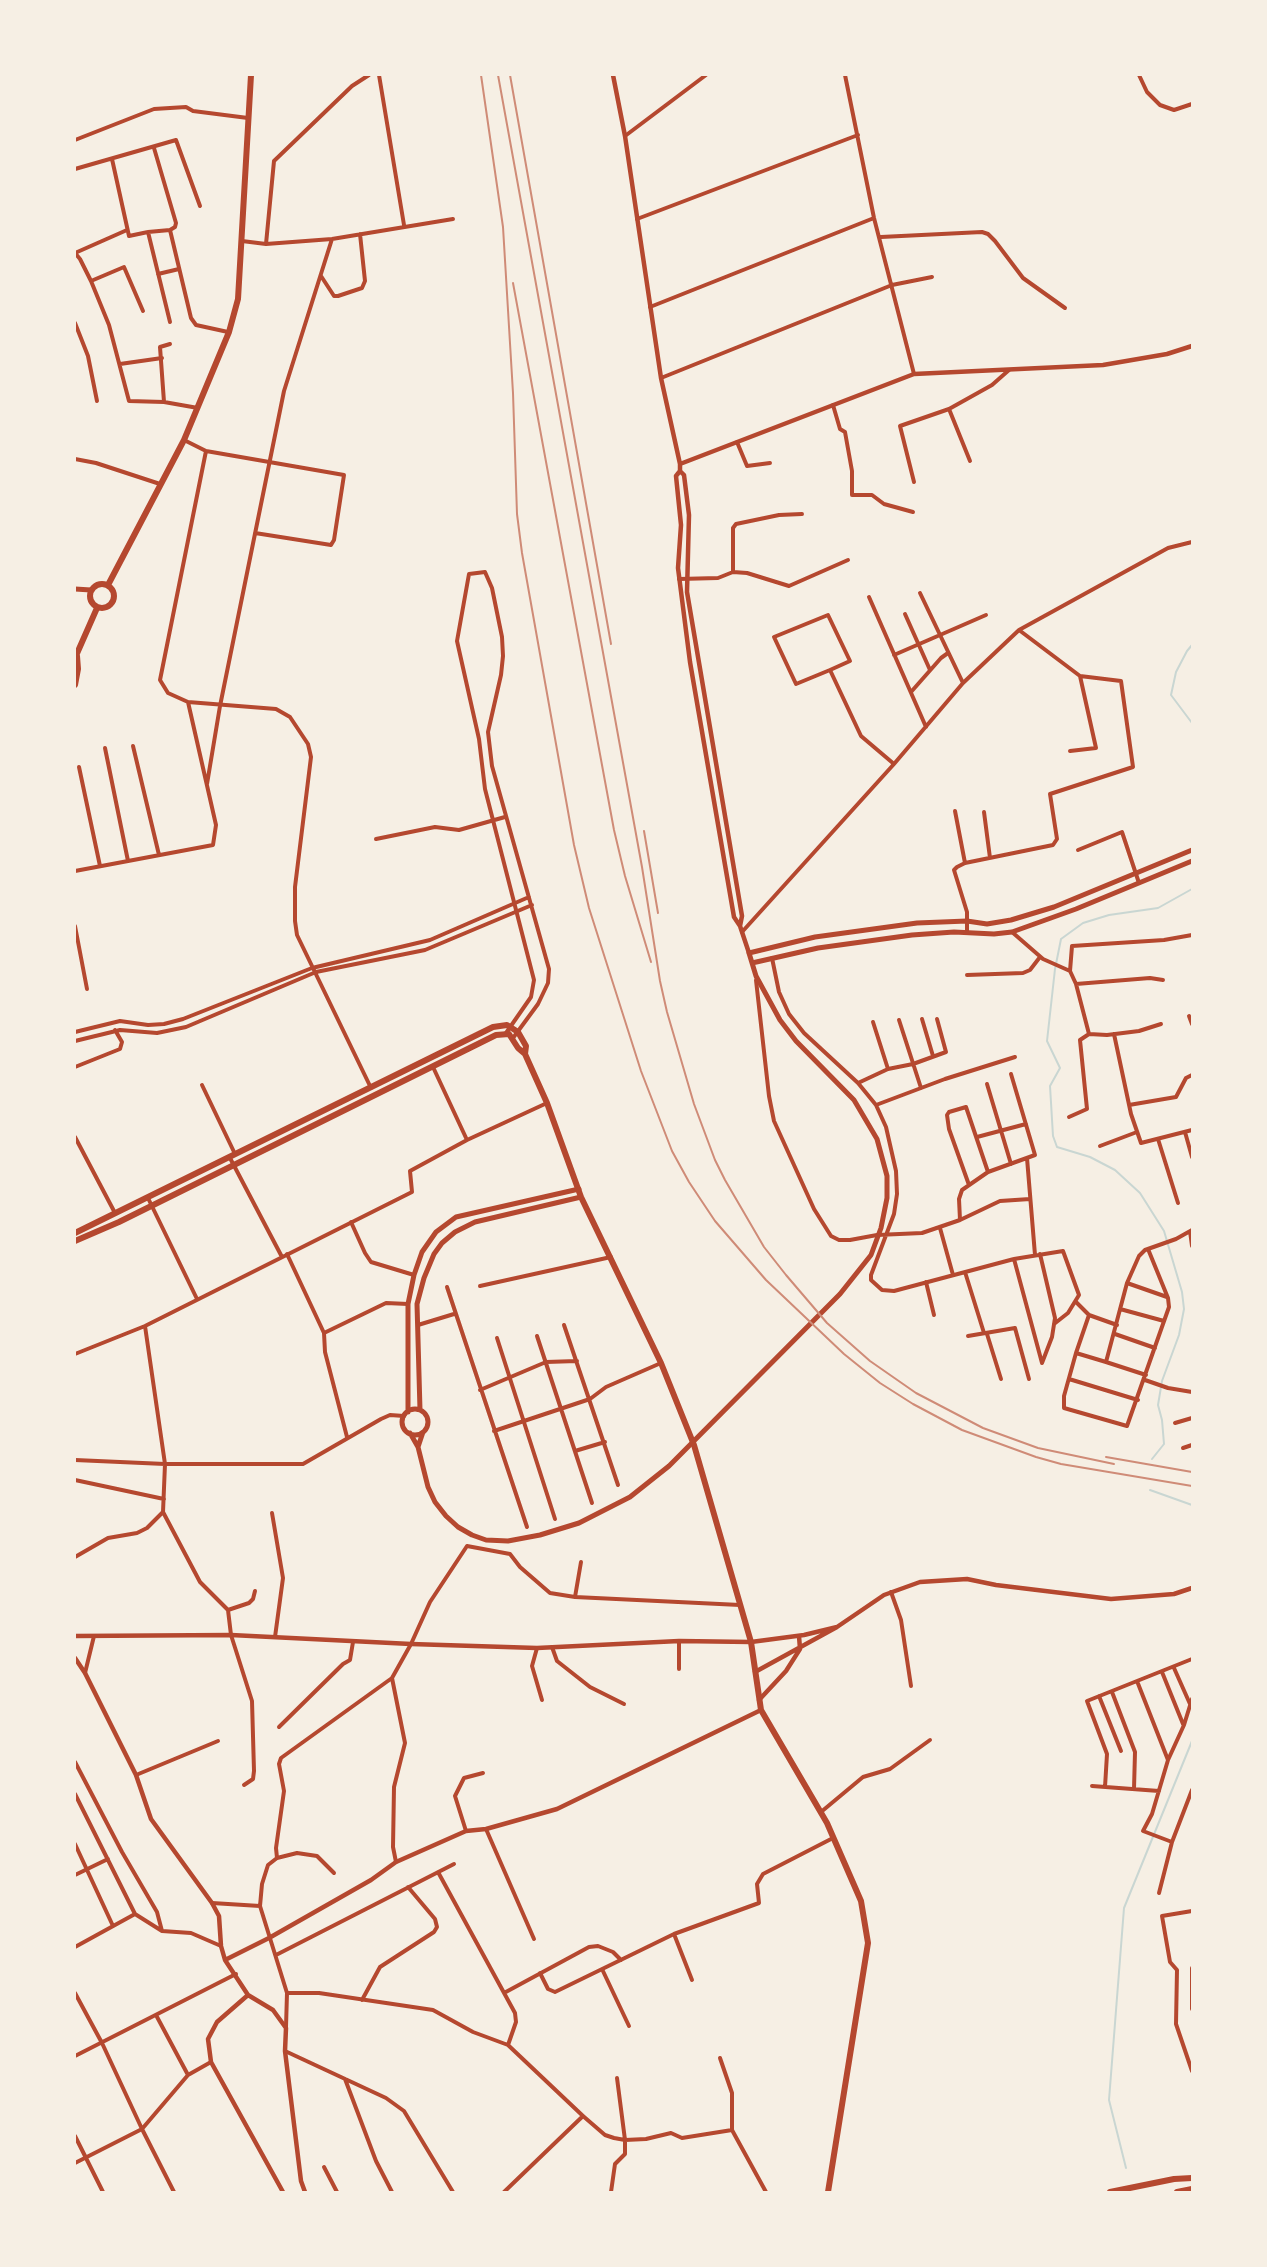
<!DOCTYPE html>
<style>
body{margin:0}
#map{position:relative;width:1267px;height:2267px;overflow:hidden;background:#f6efe4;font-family:Spectral,serif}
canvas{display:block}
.frame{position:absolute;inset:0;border:76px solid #f6efe4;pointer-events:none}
</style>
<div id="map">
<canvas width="1267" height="2267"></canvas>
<div class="frame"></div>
</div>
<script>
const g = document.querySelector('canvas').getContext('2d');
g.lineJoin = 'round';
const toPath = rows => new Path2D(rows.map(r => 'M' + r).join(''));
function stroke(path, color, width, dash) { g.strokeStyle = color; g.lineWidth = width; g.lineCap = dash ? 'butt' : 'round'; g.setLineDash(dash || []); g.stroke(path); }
stroke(toPath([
 [1192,645,1187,651,1176,672,1171,695,1192,723],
 [1152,1459,1164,1444,1162,1420,1158,1405,1162,1381,1179,1335,1184,1309,1182,1292,1164,1231,1140,1193,1115,1170,1090,1157,1057,1147,1053,1136,1050,1086,1060,1068,1047,1041,1055,969,1061,939,1083,923,1109,915,1158,908,1192,889],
 [1150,1490,1192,1505],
 [1126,2168,1109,2100,1124,1908,1192,1741]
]), '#c9d6d2', 2);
stroke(toPath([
 [379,75,404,225],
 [845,75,874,218,914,374],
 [1139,75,1147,92,1160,105,1174,110,1192,104],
 [625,136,706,75],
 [75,140,154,109,186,107,193,111,248,118],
 [154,148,176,223,175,227,170,230,191,318,196,325,228,332],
 [112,159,129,236,148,232,170,230],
 [75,169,176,140,200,206],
 [637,219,858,135],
 [127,230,75,253,80,259,91,281,109,325,129,401,164,402,198,408],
 [148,232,170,322],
 [881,237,982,232,988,234,995,241,1023,278,1065,308],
 [242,241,266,244,332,239,453,219],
 [266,244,274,161,352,86,369,75],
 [158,274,179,269],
 [321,276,334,296,338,296,362,288,365,281,360,234],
 [91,281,124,267,143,311],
 [650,307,874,218],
 [75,323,88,356,97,401],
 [120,364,162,358],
 [661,378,892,285,932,277],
 [164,402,160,347,170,344],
 [833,405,840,429,845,432,852,471,852,495,872,495,884,504,913,512],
 [949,409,970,461],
 [184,440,206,451,344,475,334,540,331,545,255,533],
 [737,442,747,466,770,463],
 [206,451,160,680,168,693,188,702,276,709,290,717,308,744,311,757,295,887,295,921,297,935,371,1088],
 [75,459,96,463,160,484],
 [914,482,900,426,949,409,992,385,1009,370],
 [733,572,733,528,736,524,779,515,802,514],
 [679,579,718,578,733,572,747,573,789,586,848,560],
 [920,593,963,683],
 [869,597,926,727],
 [905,614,930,670],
 [894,655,986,615],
 [830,670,796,684,774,637,828,615,850,661,830,670,861,736,894,764],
 [911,692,941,658,948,653],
 [133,746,159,855],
 [105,748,128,861],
 [1070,751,1096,748,1080,676],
 [79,767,100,866],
 [207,784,220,706,284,391,332,239],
 [955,811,965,863],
 [984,812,990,858],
 [376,839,435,827,459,830,505,817],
 [1078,850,1122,832,1139,883],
 [75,871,213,845,216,825,188,702],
 [75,926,87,989],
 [742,932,894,764,963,683,1019,630,1168,548,1192,542],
 [967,932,967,912,954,870,957,867,965,863,1053,845,1057,839,1050,794,1133,767,1121,681,1080,676,1019,630],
 [1012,932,1043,959,1070,971],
 [772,958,779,992,789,1014,804,1033,858,1083,876,1105,886,1127,896,1171,897,1194,894,1214,871,1275,871,1280,882,1290,894,1291,1014,1259,1063,1251,1079,1295,1068,1313,1054,1324],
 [967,975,1023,973,1030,970,1040,957],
 [756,980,769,1096,774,1121,814,1209,831,1236,839,1240,850,1240,877,1235,922,1233,960,1220,1000,1201,1030,1199],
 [1076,984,1150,978,1163,980],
 [1189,1016,1192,1024],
 [922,1019,933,1056],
 [899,1020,921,1088],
 [873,1022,888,1069],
 [1161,1024,1139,1031,1107,1035,1089,1034,1076,984,1070,971,1072,946,1164,940,1192,935],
 [75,1032,120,1021,148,1025,164,1024,183,1019,312,968,430,940,529,897],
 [506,1033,531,997,534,980,485,789,479,739,457,641,469,574,485,572,492,588,502,637,503,656,501,675,488,732,492,766,549,969,548,983,538,1004,513,1038],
 [1114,1034,1131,1114,1141,1143,1192,1130],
 [75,1041,120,1030,157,1033,186,1027,316,972,425,950,532,905],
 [75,1067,120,1049,122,1042,115,1030],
 [433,1067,467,1140],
 [858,1083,888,1069,913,1064,946,1052,937,1019],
 [987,1084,1011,1164],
 [202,1085,235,1154],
 [876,1105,945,1079,1015,1057],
 [1129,1105,1176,1097,1186,1078,1192,1075],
 [1069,1117,1087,1109,1080,1040,1089,1034],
 [1185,1132,1192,1157],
 [75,1137,115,1213],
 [977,1137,1026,1124],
 [1158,1139,1178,1203],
 [1100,1146,1137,1132],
 [230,1158,282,1257],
 [1027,1158,1035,1255],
 [969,1185,949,1129,947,1115,949,1112,966,1107,988,1172],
 [148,1198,197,1299],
 [960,1220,959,1199,962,1190,988,1172,1035,1155,1011,1074],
 [351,1222,365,1253,371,1262,414,1275],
 [940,1228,953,1275],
 [1190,1231,1192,1246],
 [287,1254,324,1333,325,1352,347,1437],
 [1014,1259,1042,1363,1052,1337,1055,1318,1040,1254],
 [965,1272,984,1333],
 [926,1282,934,1315],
 [1127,1283,1167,1297],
 [480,1286,611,1257],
 [447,1287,527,1527],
 [1076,1302,1089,1315,1117,1325],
 [1120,1309,1164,1321],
 [1089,1315,1076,1353,1106,1362,1127,1283,1139,1256,1145,1250,1176,1239,1192,1230],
 [418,1325,454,1314],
 [564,1325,618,1485],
 [145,1326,165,1464,163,1512,200,1582,228,1610,231,1635,252,1701,254,1771,253,1779,244,1785],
 [324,1333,386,1303,408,1304],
 [987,1334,1001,1379],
 [1115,1334,1155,1348],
 [537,1336,592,1503],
 [968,1336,1015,1328,1029,1379],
 [497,1338,555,1519],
 [1076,1353,1064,1396,1064,1408,1127,1426,1169,1307,1168,1298,1148,1249],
 [75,1354,145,1326,412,1192,410,1171,467,1140,547,1103],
 [1106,1362,1146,1375],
 [1069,1379,1138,1400],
 [1145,1380,1168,1388,1192,1392],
 [480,1390,546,1362,577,1361],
 [1175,1423,1192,1418],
 [494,1431,590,1399,606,1387,661,1363],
 [1183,1448,1192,1445],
 [575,1451,605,1442],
 [75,1460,165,1464,303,1464,381,1419,390,1415,404,1416],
 [75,1480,164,1499],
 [272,1513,283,1578,275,1637],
 [75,1557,108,1538,137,1533,147,1528,163,1512],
 [891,1592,901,1620,911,1686],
 [575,1597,581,1562],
 [228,1610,249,1603,253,1599,255,1591],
 [679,1641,679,1669],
 [552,1647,557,1661,590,1687,624,1704],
 [537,1648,532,1666,542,1700],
 [1174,1668,1190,1704],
 [1162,1672,1183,1724],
 [85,1673,94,1636],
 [392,1678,405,1743,394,1787,393,1847,396,1862],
 [1137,1681,1168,1760],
 [1112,1692,1135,1752,1134,1789],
 [1099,1696,1121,1751],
 [279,1727,343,1664,350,1660,353,1642],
 [75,1762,122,1852,157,1912,162,1931],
 [136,1775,218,1741],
 [1092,1786,1159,1791],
 [1105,1787,1107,1754,1087,1701,1192,1659],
 [75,1794,135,1914,162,1931,191,1933,221,1946],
 [821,1812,863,1777,890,1769,930,1740],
 [486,1829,534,1939],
 [466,1831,455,1796,464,1778,483,1773],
 [1172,1842,1192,1790],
 [75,1844,113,1926],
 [277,1858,276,1848,284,1791,279,1764,281,1758,392,1678,411,1644,430,1602,467,1546,510,1554,520,1567,550,1593,575,1597,740,1605],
 [438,1872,515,2013,516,2022,508,2045],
 [75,1875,108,1859],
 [1159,1893,1172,1842,1143,1831,1152,1814,1168,1760,1184,1725,1192,1699],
 [212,1903,260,1906],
 [1192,1911,1162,1916,1170,1962,1177,1970,1176,2024,1192,2071],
 [674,1934,692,1980],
 [75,1947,135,1914],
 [276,1955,454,1864],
 [1192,1968,1192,2009],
 [602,1969,629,2026],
 [540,1973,548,1989,555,1992,674,1934,759,1903,757,1884,763,1874,833,1838],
 [75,1993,102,2043,142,2129,174,2192],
 [287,1993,319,1993,433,2010,473,2032,508,2045,583,2116,605,2135,614,2138,625,2140,646,2139,671,2133,682,2138,732,2130],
 [504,1993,589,1947,598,1946,613,1952,621,1960],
 [362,2000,380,1967,434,1932,437,1927,435,1919,408,1887],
 [156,2015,188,2075],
 [286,2027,287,1993,260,1906,262,1884,268,1865,277,1858,297,1853,317,1856,334,1873],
 [285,2051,386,2098,404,2111,453,2192],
 [75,2056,236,1974],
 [720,2058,732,2093,732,2130,766,2192],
 [345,2079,376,2161,392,2192],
 [75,2136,103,2192],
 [75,2163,142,2129,188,2075,211,2062],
 [324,2167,337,2192],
 [504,2192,583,2116],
 [611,2192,615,2164,625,2154,625,2140,617,2078]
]), '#b5482f', 4);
stroke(toPath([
 [613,75,625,136,661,378,680,464],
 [680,471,684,475,689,515,687,592,742,916,740,926],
 [749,953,740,926,734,917,690,662,678,568,681,525,676,476,680,471,680,464,914,374,1103,365,1167,354,1192,346],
 [75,1636,231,1635,411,1644,537,1648,679,1641,751,1642,804,1635,837,1627],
 [75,1658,85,1673,136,1775,151,1819,212,1903,219,1916,221,1946,225,1960,248,1995,273,2010,286,2028,285,2051,301,2181,305,2192],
 [755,1672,837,1627,884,1595,920,1582,967,1579,996,1585,1111,1599,1174,1594,1192,1588],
 [759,1700,786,1671,800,1649,799,1636],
 [225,1960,269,1938,371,1880,396,1862,466,1831,486,1829,557,1809,761,1710],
 [248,1995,217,2022,208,2039,211,2062,283,2192]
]), '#b5482f', 4.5);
stroke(toPath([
 [75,589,91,590],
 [752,963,818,948,912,935,954,932,994,934,1012,932,1076,909,1192,861],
 '402 1422a13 13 0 1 1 26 0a13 13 0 1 1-26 0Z',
 [420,1410,417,1304,424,1278,434,1254,442,1243,455,1232,475,1222,581,1197],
 [408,1412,408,1304,414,1275,422,1252,436,1232,456,1217,579,1189],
 [410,1433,418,1447,423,1432],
 [418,1447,428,1487,435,1502,446,1516,458,1527,472,1535,486,1540,508,1541,540,1535,579,1523,630,1497,669,1466,840,1294,871,1255,881,1228,887,1198,887,1176,877,1139,854,1100,796,1041,780,1020,756,976,749,953,815,937,917,923,967,921,987,924,1011,920,1054,907,1192,850]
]), '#b5482f', 5);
stroke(toPath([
 '90 596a12 12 0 1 1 24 0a12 12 0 1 1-24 0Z',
 [108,585,184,440,229,332,238,299,251,75],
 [75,658,97,608],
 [75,685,78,669,77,656],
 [75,1233,493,1027,507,1025,518,1032,526,1046,525,1054,547,1103,581,1197,661,1363,694,1445,751,1642,761,1710,827,1823,861,1901,868,1943,828,2192],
 [75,1241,119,1222,496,1035,509,1034,518,1048,525,1054],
 [1110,2192,1174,2179,1192,2178],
 [1177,2192,1192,2189]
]), '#b5482f', 6);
stroke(toPath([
 [481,75,503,227,513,393,517,514,522,553,574,845,589,908,641,1071,672,1151,689,1182,715,1221,766,1280,844,1354,880,1383,913,1404,962,1430,1036,1457,1061,1464,1192,1486],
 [498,75,642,867,660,981,667,1012,694,1104,715,1160,725,1180,764,1247,786,1275,827,1323,870,1361,916,1393,983,1428,1038,1448,1114,1464],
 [510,75,611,644],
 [513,283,614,830,625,876,651,962],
 [644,831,658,913],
 [1106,1457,1192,1472]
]), '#cf8b77', 2);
</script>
